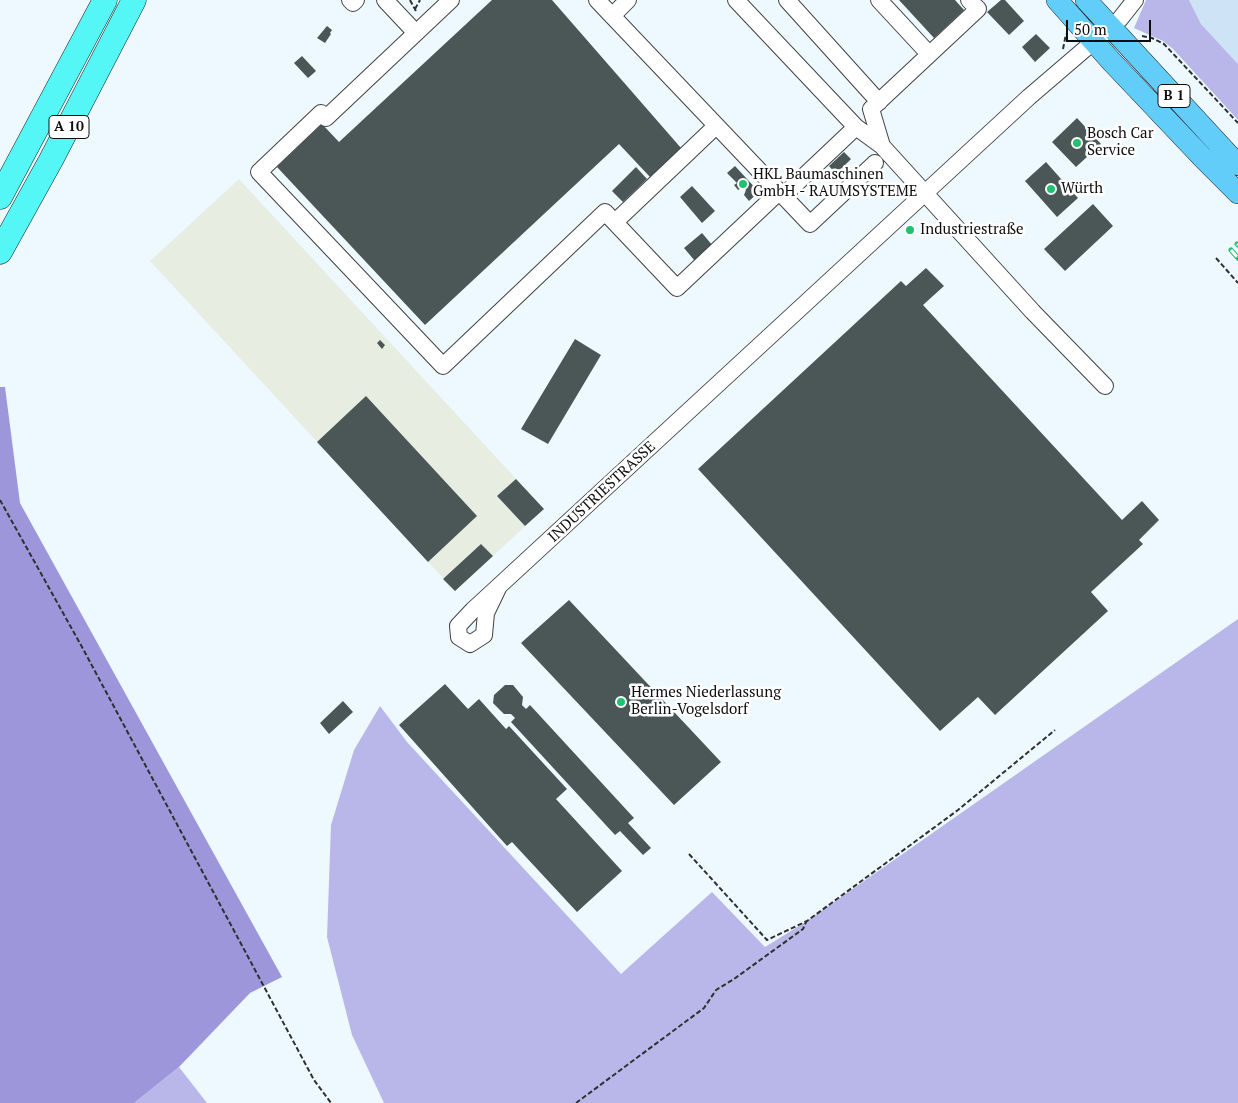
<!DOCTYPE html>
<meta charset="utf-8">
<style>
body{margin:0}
#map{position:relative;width:1238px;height:1103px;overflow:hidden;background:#eef9ff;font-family:"PT Serif",serif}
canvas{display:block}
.scale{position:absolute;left:1066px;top:20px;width:85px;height:22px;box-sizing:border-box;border:2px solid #0e0e0e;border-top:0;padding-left:6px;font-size:15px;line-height:18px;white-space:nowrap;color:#0e0e0e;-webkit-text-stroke:4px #fff;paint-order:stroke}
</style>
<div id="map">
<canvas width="1238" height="1103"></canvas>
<div class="scale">50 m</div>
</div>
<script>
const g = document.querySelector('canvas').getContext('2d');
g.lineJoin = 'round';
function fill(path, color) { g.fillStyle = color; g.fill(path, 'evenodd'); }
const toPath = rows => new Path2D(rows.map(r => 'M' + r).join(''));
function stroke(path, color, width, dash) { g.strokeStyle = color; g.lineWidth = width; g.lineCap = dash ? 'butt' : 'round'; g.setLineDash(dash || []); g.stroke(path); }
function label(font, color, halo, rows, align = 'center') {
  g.font = font + ' "PT Serif",serif'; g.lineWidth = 5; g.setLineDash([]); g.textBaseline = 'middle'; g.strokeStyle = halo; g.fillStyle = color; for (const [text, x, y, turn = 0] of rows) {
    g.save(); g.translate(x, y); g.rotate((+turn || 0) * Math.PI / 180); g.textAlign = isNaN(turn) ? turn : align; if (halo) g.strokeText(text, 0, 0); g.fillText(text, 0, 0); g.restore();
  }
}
fill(toPath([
 [239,179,544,509,455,591,150,261]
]), '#e8ede2');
fill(toPath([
 [1189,0,1238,0,1238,64,1201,24]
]), '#cee3f5');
fill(toPath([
 [1146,0,1189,0,1201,24,1238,64,1238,120,1173,49,1163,41,1134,28],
 [1238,619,1238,1103,384,1103,352,1035,327,937,331,825,354,750,380,706,407,742,621,974,712,892,765,947,807,921],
 [179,1067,207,1103,134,1103]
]), '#b9b7ea');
fill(toPath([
 [0,387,5,387,20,503,282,977,250,993,179,1067,134,1103,0,1103]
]), '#9d96db');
fill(toPath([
 [492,0,552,0,681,148,650,177,619,144,425,325,277,167,322,124,339,142],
 [899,0,955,0,964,10,934,38],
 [1001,0,1005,0,1024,21,1009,35,987,12],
 [327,26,332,30,330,33,331,34,325,43,317,38],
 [1036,34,1050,48,1035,62,1022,47],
 [302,56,316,71,308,78,294,63],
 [1077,118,1101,144,1076,167,1052,142],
 [844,152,851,159,836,174,829,166],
 [1046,162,1078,198,1057,217,1025,181],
 [735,166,759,192,749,201,744,195,746,190,743,187,738,190,734,185,737,183,727,173],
 [636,167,647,179,623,202,612,191],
 [692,186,715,211,702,223,680,197],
 [1093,204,1113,226,1065,271,1044,249],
 [702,233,713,246,695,261,684,248],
 [926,268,944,286,923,305,1122,520,1142,501,1159,520,1139,540,1143,544,1091,592,1108,611,995,715,978,697,940,731,698,469,901,281,906,286],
 [575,339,601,355,548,444,521,429],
 [380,340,385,345,382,349,377,343],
 [366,396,477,516,428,562,317,442],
 [516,479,544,509,525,526,497,496],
 [481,544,493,556,455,591,443,579],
 [569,600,721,762,674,805,521,643],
 [445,684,468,709,479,699,506,729,509,726,567,789,556,799,622,871,577,912,512,842,507,846,399,725],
 [505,685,513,685,523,697,522,705,526,709,530,705,634,818,628,823,651,848,643,855,620,831,615,835,511,722,515,718,511,714,504,714,493,703,494,695],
 [343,701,353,712,329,734,320,723]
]), '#4a5756');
const minor = toPath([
 [350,0,353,3,356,0],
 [385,0,416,33],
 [451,0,326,118,321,113,259,172,443,366,605,212,677,288,779,192],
 [597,0,810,224,875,163],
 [736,0,856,127,882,146,1033,312,1105,386],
 [787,0,879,102],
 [879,0,929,54],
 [612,16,628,0],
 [882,146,871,109,978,9,969,0],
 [783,196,856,127],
 [615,222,716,126],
 [498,588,486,613,484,635,470,644,459,637,458,626,473,610,1029,97,1120,19,1135,0]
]);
const major = toPath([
 [1057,0,1111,61,1202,157,1238,193],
 [1086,0,1238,165]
]);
const highway = toPath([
 [0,197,105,0],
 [0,252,51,160,134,0]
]);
stroke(minor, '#414141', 18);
stroke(major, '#1f1f1f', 22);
stroke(highway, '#1f1f1f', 25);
stroke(toPath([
 [410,0,417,13],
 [415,9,420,0],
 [1142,36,1152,38,1164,44,1238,123],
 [1063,49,1066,34],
 [1216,258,1238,283],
 [0,500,82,647,314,1080,331,1103],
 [689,854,767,940,807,921,958,810,1055,730],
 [576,1103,704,1008,716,990,734,979,803,929,806,922]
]), '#303030', 2, [5, 2.5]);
stroke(minor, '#fff', 16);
stroke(major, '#63cdfa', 21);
stroke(highway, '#55f6f6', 24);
const rail = toPath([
 [1237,244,1238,245],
 [1231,250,1238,258]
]);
stroke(rail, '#23c071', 5);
stroke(rail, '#fff', 3, [9]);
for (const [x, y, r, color] of [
 [1077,143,5,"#23c071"],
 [743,184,5,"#23c071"],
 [1051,189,5,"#23c071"],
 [910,230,5,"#23c071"],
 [621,702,5,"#23c071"]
]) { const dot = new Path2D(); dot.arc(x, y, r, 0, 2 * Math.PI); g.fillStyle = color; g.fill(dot); stroke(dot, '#fff', 2); }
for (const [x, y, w] of [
 [1174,96,32],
 [69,127,40]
]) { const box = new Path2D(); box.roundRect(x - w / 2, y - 11.5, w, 23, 4); g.fillStyle = '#fff'; g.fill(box); stroke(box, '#0e0e0e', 1); }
label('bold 14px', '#0e0e0e', null, [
 ["B 1",1174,96],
 ["A 10",69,127]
]);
label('15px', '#0e0e0e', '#fff', [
 ["Bosch Car",1087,134],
 ["Service",1087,151],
 ["HKL Baumaschinen",753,175],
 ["GmbH - RAUMSYSTEME",753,192],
 ["Würth",1061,189],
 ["Industriestraße",920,230],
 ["Hermes Niederlassung",631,693],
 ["Berlin-Vogelsdorf",631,710]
], 'left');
label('15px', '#0e0e0e', '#fff', [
 ["INDUSTRIESTRASSE",602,492,-43]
]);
</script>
